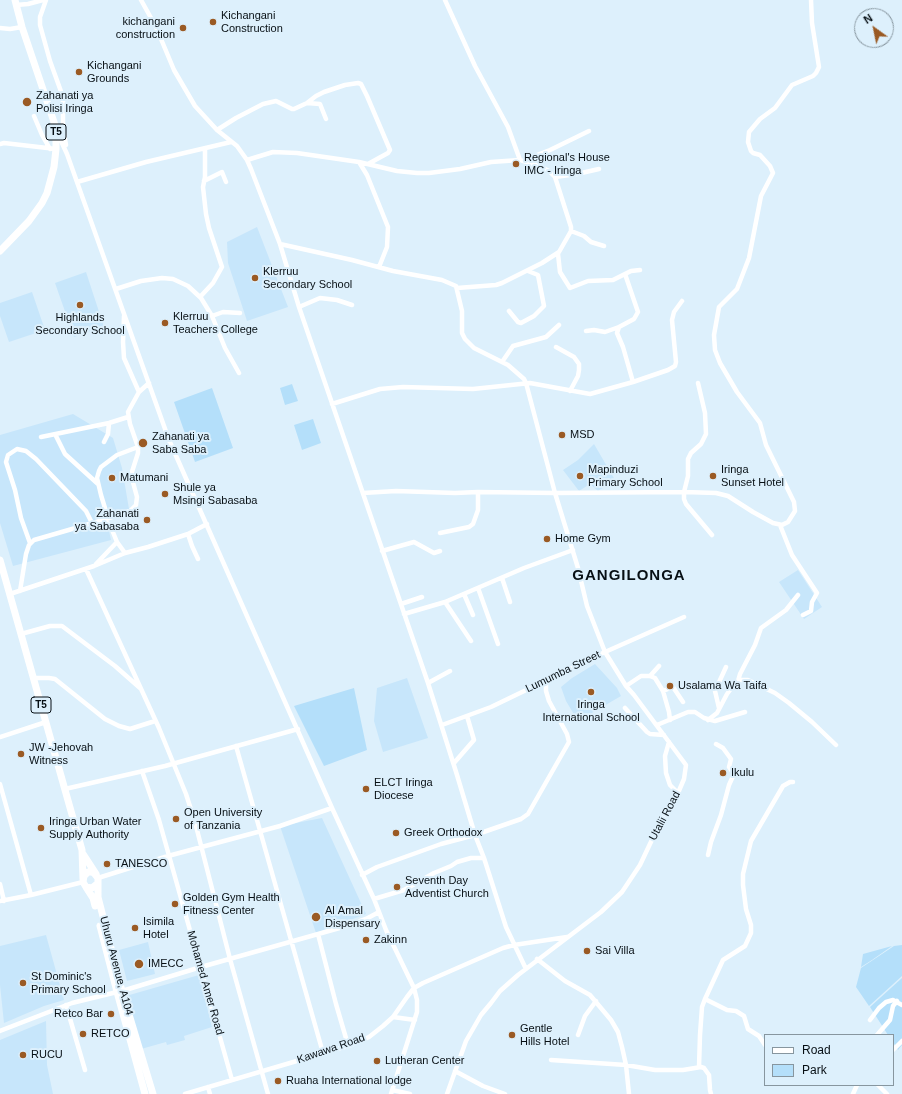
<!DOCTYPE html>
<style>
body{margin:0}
#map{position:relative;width:902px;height:1094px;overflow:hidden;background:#ddf0fc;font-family:Arial,sans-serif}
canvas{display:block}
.legend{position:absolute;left:764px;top:1034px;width:130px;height:52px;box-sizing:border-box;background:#ddf0fc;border:1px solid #87969f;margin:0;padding:5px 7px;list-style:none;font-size:12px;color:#070f14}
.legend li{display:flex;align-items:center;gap:8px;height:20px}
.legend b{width:20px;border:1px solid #87969f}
.north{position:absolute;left:854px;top:8px;width:40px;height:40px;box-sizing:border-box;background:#ddf0fc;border:1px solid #87969f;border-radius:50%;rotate:327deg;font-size:11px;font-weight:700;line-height:16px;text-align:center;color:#070f14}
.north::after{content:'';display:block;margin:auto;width:14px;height:18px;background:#9a5a24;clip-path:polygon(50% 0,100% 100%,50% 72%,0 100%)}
</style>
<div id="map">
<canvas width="902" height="1094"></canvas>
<ul class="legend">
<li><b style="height:5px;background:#fff"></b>Road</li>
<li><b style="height:11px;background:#b4dffa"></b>Park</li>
</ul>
<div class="north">N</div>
</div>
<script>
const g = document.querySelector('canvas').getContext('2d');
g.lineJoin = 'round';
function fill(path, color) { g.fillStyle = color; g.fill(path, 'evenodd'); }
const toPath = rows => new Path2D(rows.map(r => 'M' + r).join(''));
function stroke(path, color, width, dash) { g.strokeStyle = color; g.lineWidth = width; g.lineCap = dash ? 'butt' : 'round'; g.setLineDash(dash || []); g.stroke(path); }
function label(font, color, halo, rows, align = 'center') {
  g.font = font + ' Arial,sans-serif'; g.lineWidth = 4; g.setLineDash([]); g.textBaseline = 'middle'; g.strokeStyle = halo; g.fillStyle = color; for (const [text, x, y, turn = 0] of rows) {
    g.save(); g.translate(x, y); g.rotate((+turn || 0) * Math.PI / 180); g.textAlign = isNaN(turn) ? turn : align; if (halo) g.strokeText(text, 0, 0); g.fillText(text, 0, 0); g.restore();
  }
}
fill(toPath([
 [257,227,288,307,247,321,228,263,227,242],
 [86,272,104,327,74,337,55,283],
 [32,292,45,330,9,342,0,316,0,303],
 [73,414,113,438,122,468,129,509,106,517,111,540,13,566,0,523,0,435],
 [594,444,615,480,598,491,590,484,579,491,563,470,578,460],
 [798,570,822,607,804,619,779,582],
 [595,664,617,688,621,696,578,721,566,701,561,687,572,678],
 [407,678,428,738,383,752,374,721,377,688],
 [322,818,366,914,316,933,280,826],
 [46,935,64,1000,44,1006,4,1023,0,985,0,946],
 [148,942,155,974,127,981,119,950],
 [199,975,212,1027,184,1036,185,1040,167,1045,166,1042,141,1049,126,996],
 [46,1021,47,1065,53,1094,0,1094,0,1040]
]), '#c7e6fb');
fill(toPath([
 [292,384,298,401,285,405,280,388],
 [212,388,233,448,195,462,174,402],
 [313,419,321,443,302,450,294,425],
 [354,688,367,750,324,766,294,706],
 [902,945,902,976,869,1006,856,987,861,968,894,946],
 [892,946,872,960,861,967,863,954],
 [902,978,902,1045,898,1050,893,1042,893,1035,888,1035,870,1007]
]), '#b4dffa');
stroke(toPath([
 [46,0,40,17,40,25,50,61,63,97,63,128,66,145],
 [141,0,156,27,174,70,195,106,217,130,237,146,247,160,251,169,280,244,299,307,428,683,457,775,475,835,484,858,506,927,526,969],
 [445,0,475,66,508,127,520,160],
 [16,5,28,4,43,0],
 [0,28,10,29,22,27],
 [307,103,320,104,326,119],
 [34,116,42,135,50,149],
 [56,130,67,154,169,440,332,808,374,899,386,930,414,988,417,1000,417,1012,391,1094],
 [217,130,236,118,263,104,276,101,292,109,294,109,307,103,316,96,324,92,345,85,358,83,361,84,367,96,390,150,388,153,368,164],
 [0,144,4,143,56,149],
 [247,160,273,152,297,153,359,162,397,171,417,173,429,173,460,169,491,162,520,160,537,165,549,171,555,177,571,227,571,231,559,252,542,263,502,283,496,285,457,288],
 [528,161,537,155,550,150,589,131],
 [359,162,367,175,388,227,387,247,379,267],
 [555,177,577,174,599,169],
 [204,181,222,172,226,182],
 [77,182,146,162,231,142],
 [571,231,584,236,591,242,604,246],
 [280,244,352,260,393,271,442,280,456,286,462,311,462,333,465,339,474,348,508,365,524,379,526,383,555,493,578,568,587,606,605,652,626,686,634,695,686,765,684,779,678,793,658,827,640,865,622,892,601,912,518,975,500,991,491,1003,481,1015,466,1041,447,1094],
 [558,254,560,272,570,288,588,281,613,280,631,271,640,270],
 [625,274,638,312,634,319,619,327,617,333,623,347,633,382],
 [116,289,141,281,162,278,173,279,188,286,201,298,212,316,225,348,239,373],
 [200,297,213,283,222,267,209,228,206,214,203,187,205,177,205,149],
 [299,307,320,298,337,300,352,305],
 [509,311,518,322,521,323,534,316,544,306,538,275,528,271],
 [124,316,123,342,124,358,139,392],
 [212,316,223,312,240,313],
 [586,331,594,330,605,332,619,327],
 [556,347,574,357,579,364,579,370,578,376,570,391],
 [502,362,513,346,546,337,559,325],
 [698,383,705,413,706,434,701,444,691,453,688,459,688,476,684,492,684,499,686,504,712,535],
 [332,404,380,389,403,387,473,389,530,383,590,394,633,382,668,370,675,366,676,362,672,320,674,312,682,301],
 [55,434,65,454,98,484],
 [41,437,109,423,128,417],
 [104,442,108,434,109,423],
 [363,493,396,491,455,493,478,492,555,493,684,492,716,493,728,496,753,512,773,523,782,525,788,522,795,511,794,502,766,445,760,423,737,392,720,363,715,350,714,335,719,307,737,289,749,258,761,196,773,173,770,166,760,155,753,153,751,151,748,142,749,132,760,119,775,108,792,85,813,76,816,73,819,67,812,23,811,0],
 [108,518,101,495,97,478,99,471,101,467,117,455,138,447],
 [103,520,130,511,136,505,137,497,131,475,138,453,138,447,130,424,128,412,139,392,149,383],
 [780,525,792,555,817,593,812,602,811,611,803,615],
 [440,533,469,527,473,524,478,510,478,492],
 [188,534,192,546,198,559],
 [30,543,21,518,15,490,6,462,8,455,17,449,26,451,36,459,86,511,92,523],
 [382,551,414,542,434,553,440,551],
 [96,564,117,542],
 [86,569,159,728,186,794,195,822,230,959,268,1094],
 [502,578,510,602],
 [478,588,498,644],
 [20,591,26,554,29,545,34,540,41,538,103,520,110,525,117,542,125,553],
 [10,594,94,566,125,553,148,547,188,534,207,524],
 [464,594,473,615],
 [445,602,471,641],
 [401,604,422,597],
 [404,614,445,602,524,568,573,550],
 [21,634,50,626,62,626,115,666,140,688],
 [650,676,659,666],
 [34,678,49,678,55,679,105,719,119,726,130,729,155,721],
 [738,681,740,674,755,645,761,628,786,610,798,595],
 [428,683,450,671],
 [626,686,641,676,650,676,655,678,663,691,669,712,670,720],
 [663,691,673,687,683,702],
 [625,708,647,732,650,734,664,735],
 [719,708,715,691,726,667],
 [708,720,717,713,727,694,736,682,740,680,748,680,775,693,789,703,812,722,836,745],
 [442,725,491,707,605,652,684,617],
 [657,725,688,712,695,712,704,718,715,721,745,712],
 [0,737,46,722],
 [669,742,665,756,666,773,670,785,678,793],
 [236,746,323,1053],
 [454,763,474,740,467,716],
 [142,771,159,820,232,1080],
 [0,784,31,895],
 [65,789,165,766,298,729],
 [708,855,711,842,721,815,729,785,734,774,729,767,731,759,723,748,716,744],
 [362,875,377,867,441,844,475,835,521,819,528,814,569,742,567,734,549,701,546,691,546,680],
 [98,878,168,856,280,826,332,808],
 [0,884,4,901],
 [374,899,404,890,434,873,451,866,457,862,471,858,484,858],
 [0,901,31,895,83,882],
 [318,934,336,1004,348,1045],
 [537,959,565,981,590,995,611,1020,618,1032,622,1047,626,1065,629,1094],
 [122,991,201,967,343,927,366,919,379,912],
 [705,999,727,1010,736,1011,744,1016,748,1029,759,1036,765,1045],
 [66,1005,85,1070],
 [393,1017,415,1020],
 [870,1020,879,1008,886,1002,893,1000,902,1005],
 [0,1031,72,1003,117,992],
 [578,1035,585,1016,596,1001],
 [877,1035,890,1020,893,1006,897,1001],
 [893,1050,902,1041],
 [551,1060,626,1065,655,1070,683,1070,701,1067,704,1068,709,1075,710,1090,711,1094],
 [699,1067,700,1035,702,1007,705,999,723,960,745,946,751,933,751,925,746,909,743,885,743,874,751,841,783,786,790,782,793,782],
 [455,1071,483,1086,505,1094],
 [878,1085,887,1094],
 [208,1087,210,1094],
 [392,1090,410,1094],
 [185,1094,351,1045,369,1037,383,1026,393,1017,407,997,414,988,423,983,503,948,514,945,567,937],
 [853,1094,857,1085]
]), '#fff', 4.5);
stroke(toPath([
 [0,251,29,221,42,203,47,193,50,182,54,167,56,149,56,128,22,27,15,0],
 [0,560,82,850,83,879],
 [83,854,96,874],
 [97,884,92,888,86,887,83,882,84,876,88,872,91,872,94,873,98,878,98,897,122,991,153,1094],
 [86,887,93,898,95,906],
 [100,926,117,992,145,1094]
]), '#fff', 7);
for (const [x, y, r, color] of [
 [213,22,4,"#9a5a24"],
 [183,28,4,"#9a5a24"],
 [79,72,4,"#9a5a24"],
 [27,102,5,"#9a5a24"],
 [516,164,4,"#9a5a24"],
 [255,278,4,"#9a5a24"],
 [80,305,4,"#9a5a24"],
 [165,323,4,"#9a5a24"],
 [562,435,4,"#9a5a24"],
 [143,443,5,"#9a5a24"],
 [580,476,4,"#9a5a24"],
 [713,476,4,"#9a5a24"],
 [112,478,4,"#9a5a24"],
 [165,494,4,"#9a5a24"],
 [147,520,4,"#9a5a24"],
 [547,539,4,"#9a5a24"],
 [670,686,4,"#9a5a24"],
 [591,692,4,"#9a5a24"],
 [21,754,4,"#9a5a24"],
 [723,773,4,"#9a5a24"],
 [366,789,4,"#9a5a24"],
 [176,819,4,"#9a5a24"],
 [41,828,4,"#9a5a24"],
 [396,833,4,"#9a5a24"],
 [107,864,4,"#9a5a24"],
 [397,887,4,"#9a5a24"],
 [175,904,4,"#9a5a24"],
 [316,917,5,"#9a5a24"],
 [135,928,4,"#9a5a24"],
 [366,940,4,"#9a5a24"],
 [587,951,4,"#9a5a24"],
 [139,964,5,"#9a5a24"],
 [23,983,4,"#9a5a24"],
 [111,1014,4,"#9a5a24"],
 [83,1034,4,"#9a5a24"],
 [512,1035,4,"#9a5a24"],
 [23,1055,4,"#9a5a24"],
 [377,1061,4,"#9a5a24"],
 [278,1081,4,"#9a5a24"]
]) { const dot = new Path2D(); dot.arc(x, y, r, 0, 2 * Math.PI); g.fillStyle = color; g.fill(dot); stroke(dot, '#ddf0fc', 1.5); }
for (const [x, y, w] of [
 [56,132,20],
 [41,705,20]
]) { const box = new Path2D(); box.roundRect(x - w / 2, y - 8, w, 16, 3); g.fillStyle = '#ddf0fc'; g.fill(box); stroke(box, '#070f14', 1); }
label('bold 10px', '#070f14', null, [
 ["T5",56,132],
 ["T5",41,705]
]);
label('11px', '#070f14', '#ddf0fc', [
 ["Kichangani",221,16],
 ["Construction",221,29],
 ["kichangani",175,22,"right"],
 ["construction",175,35,"right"],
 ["Kichangani",87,66],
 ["Grounds",87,79],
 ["Zahanati ya",36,96],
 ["Polisi Iringa",36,109],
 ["Regional's House",524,158],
 ["IMC - Iringa",524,171],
 ["Klerruu",263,272],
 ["Secondary School",263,285],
 ["Klerruu",173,317],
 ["Teachers College",173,330],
 ["Highlands",80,318,"center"],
 ["Secondary School",80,331,"center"],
 ["MSD",570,435],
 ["Zahanati ya",152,437],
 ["Saba Saba",152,450],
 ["Mapinduzi",588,470],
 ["Primary School",588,483],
 ["Iringa",721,470],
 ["Sunset Hotel",721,483],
 ["Matumani",120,478],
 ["Shule ya",173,488],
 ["Msingi Sabasaba",173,501],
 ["Zahanati",139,514,"right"],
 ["ya Sabasaba",139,527,"right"],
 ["Home Gym",555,539],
 ["Usalama Wa Taifa",678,686],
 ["Iringa",591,705,"center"],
 ["International School",591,718,"center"],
 ["JW -Jehovah",29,748],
 ["Witness",29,761],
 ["Ikulu",731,773],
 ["ELCT Iringa",374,783],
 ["Diocese",374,796],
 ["Open University",184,813],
 ["of Tanzania",184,826],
 ["Iringa Urban Water",49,822],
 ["Supply Authority",49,835],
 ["Greek Orthodox",404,833],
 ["TANESCO",115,864],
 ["Seventh Day",405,881],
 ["Adventist Church",405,894],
 ["Golden Gym Health",183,898],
 ["Fitness Center",183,911],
 ["Al Amal",325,911],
 ["Dispensary",325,924],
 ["Isimila",143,922],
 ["Hotel",143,935],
 ["Zakinn",374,940],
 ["Sai Villa",595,951],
 ["IMECC",148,964],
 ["St Dominic's",31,977],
 ["Primary School",31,990],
 ["Retco Bar",103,1014,"right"],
 ["Gentle",520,1029],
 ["Hills Hotel",520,1042],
 ["RETCO",91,1034],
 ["RUCU",31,1055],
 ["Lutheran Center",385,1061],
 ["Ruaha International lodge",286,1081]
], 'left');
label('11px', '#070f14', '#ddf0fc', [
 ["Lumumba Street",563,672,-26],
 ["Utalii Road",665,816,-62],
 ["Uhuru Avenue, A104",116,966,75],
 ["Mohamed Amer Road",205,983,74],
 ["Kawawa Road",331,1049,-19]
]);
g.letterSpacing = '1px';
label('bold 15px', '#070f14', '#ddf0fc', [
 ["GANGILONGA",629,576]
]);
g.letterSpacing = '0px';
</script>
